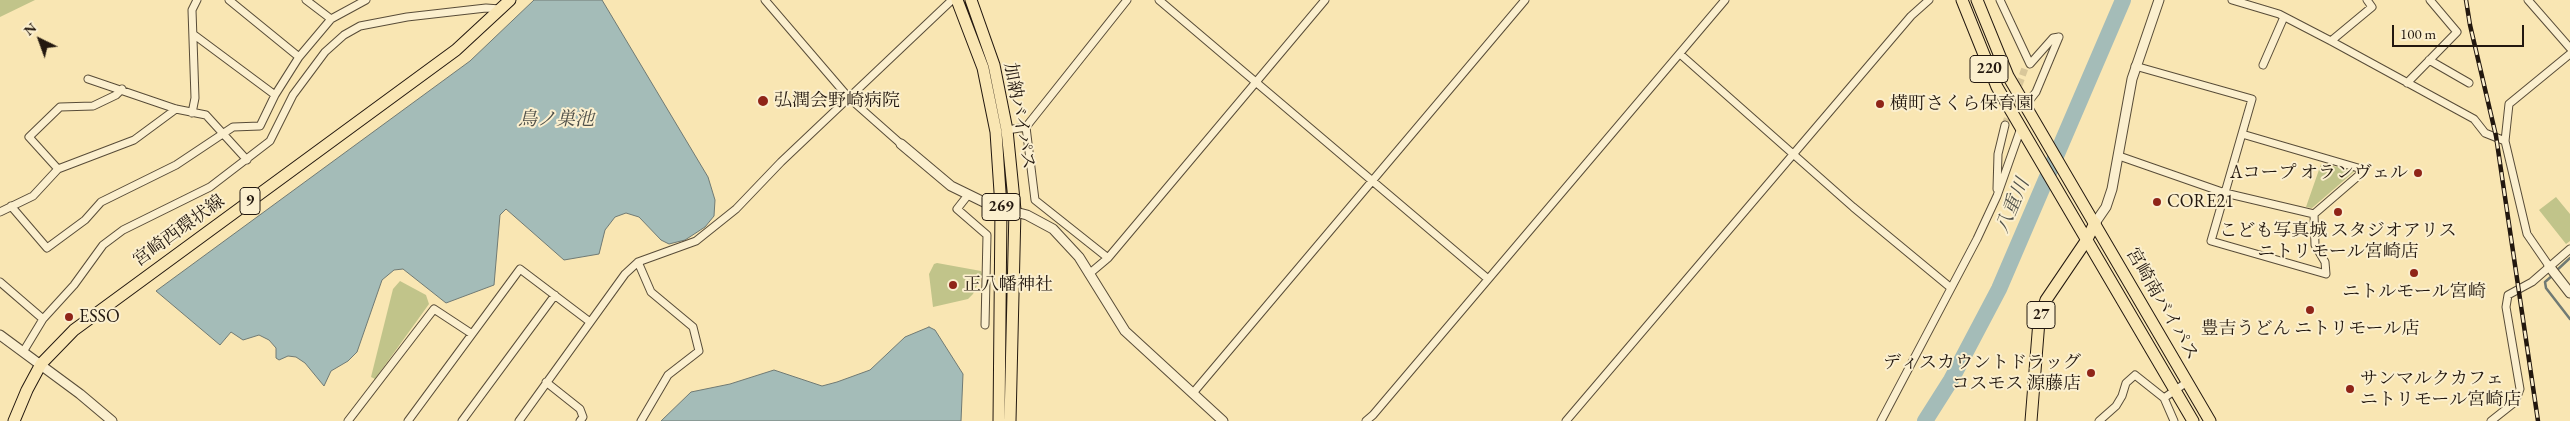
<!DOCTYPE html>
<meta charset="utf-8">
<style>
body{margin:0}
#map{position:relative;width:2570px;height:421px;overflow:hidden;background:#f9e6b3;font-family:"EB Garamond",serif}
canvas{display:block}
.north{position:absolute;left:15px;top:15px;width:50px;height:50px;-webkit-text-stroke:4px #fbefce;paint-order:stroke;rotate:318deg;font-size:14px;font-weight:700;line-height:20px;text-align:center;color:#23180f}
.north::after{content:'';display:block;margin:auto;width:18px;height:22px;background:#23180f;clip-path:polygon(50% 0,100% 100%,50% 72%,0 100%)}
.scale{position:absolute;left:2392px;top:25px;width:132px;height:22px;box-sizing:border-box;border:2px solid #23180f;border-top:0;padding-left:6px;font-size:15px;line-height:18px;white-space:nowrap;color:#23180f;-webkit-text-stroke:4px #fbefce;paint-order:stroke}
</style>
<div id="map">
<canvas width="2570" height="421"></canvas>
<div class="north">N</div>
<div class="scale">100 m</div>
</div>
<script>
const g = document.querySelector('canvas').getContext('2d');
g.lineJoin = 'round';
function fill(path, color) { g.fillStyle = color; g.fill(path, 'evenodd'); }
const toPath = rows => new Path2D(rows.map(r => 'M' + r).join(''));
function stroke(path, color, width, dash) { g.strokeStyle = color; g.lineWidth = width; g.lineCap = dash ? 'butt' : 'round'; g.setLineDash(dash || []); g.stroke(path); }
function label(font, color, halo, rows, align = 'center') {
  g.font = font + ' "EB Garamond","Noto Serif JP",serif'; g.lineWidth = 4; g.setLineDash([]); g.textBaseline = 'middle'; g.strokeStyle = halo; g.fillStyle = color; for (const [text, x, y, turn = 0] of rows) {
    g.save(); g.translate(x, y); g.rotate((+turn || 0) * Math.PI / 180); g.textAlign = isNaN(turn) ? turn : align; if (halo) g.strokeText(text, 0, 0); g.fillText(text, 0, 0); g.restore();
  }
}
fill(toPath([
 [0,0,35,0,0,17],
 [2321,164,2356,170,2312,208,2306,207],
 [2556,197,2570,214,2570,241,2566,244,2539,210],
 [937,263,981,271,982,275,973,294,968,299,933,307,929,274,934,264],
 [400,281,426,295,429,304,375,379,371,377,393,289]
]), '#c1c48a');
const water = toPath([
 [534,0,602,0,708,177,715,200,714,216,705,227,685,240,669,244,661,240,639,217,626,213,615,217,605,230,599,254,564,260,506,209,500,215,494,285,446,303,403,269,394,270,382,280,357,352,348,361,331,371,324,386,305,363,296,357,288,356,279,360,276,358,276,348,269,340,259,335,243,340,231,332,220,345,156,291,470,61,534,0],
 [929,327,935,330,963,374,961,421,661,421,691,392,730,384,774,370,822,386,837,382,870,370,905,337,929,327]
]);
fill(water, '#a4bcb8');
stroke(water, '#707a74', 1);
stroke(toPath([
 [2556,271,2570,258],
 [2553,275,2545,282,2546,288,2570,319]
]), '#707a74', 2.5);
stroke(toPath([
 [1925,421,1951,380,1999,289,2123,0]
]), '#a4bcb8', 16);
stroke(toPath([
 [2005,125,2025,68]
]), '#d9c79a', 7, [7, 3.5]);
const minor = toPath([
 [229,0,299,57],
 [306,0,331,19],
 [765,0,849,98,901,144],
 [1159,0,1488,279],
 [2000,0,2030,64,2053,38,2059,37],
 [2232,0,2279,14,2331,41,2474,119,2485,133,2505,141],
 [2528,0,2570,48],
 [193,34,275,95],
 [2331,41,2372,7,2367,0],
 [1680,54,1853,207,1951,288],
 [2429,60,2469,83],
 [2263,65,2284,17],
 [2135,66,2252,99,2211,241,2326,274,2325,262,2315,245,2314,214],
 [88,79,176,109,206,115,247,160],
 [2407,83,2457,32,2430,0],
 [2025,106,2036,92,2059,37],
 [192,113,195,98,192,10,197,0],
 [1026,127,1035,200,1108,258],
 [1007,130,1026,127,1127,0],
 [2119,156,2225,193,2314,214,2365,170,2242,134],
 [58,169,29,137,60,107,93,106,116,95,122,89],
 [1997,189,1998,154,2005,125],
 [968,195,957,209,987,235,985,325],
 [11,206,47,248,85,220,101,202,176,165,233,127,260,126,275,95,299,57,331,19,366,0],
 [0,212,33,196,58,169,134,140,176,109],
 [638,262,651,292,693,327,699,351,668,375,641,421],
 [2549,266,2527,234,2505,141,2509,104,2570,54],
 [1089,274,1108,258,1325,0],
 [0,282,43,319],
 [23,352,43,319,74,285,103,245,123,230,210,187,270,141,293,95,325,52,344,35,360,26,407,17,486,8,500,9],
 [546,382,580,409,583,417,580,421],
 [1193,393,1525,0],
 [2164,398,2187,382],
 [348,421,434,309,472,334],
 [408,421,520,269,590,322],
 [462,421,555,295],
 [519,421,625,274,638,262,696,241,736,209,781,162,952,0],
 [1366,421,1373,415,1725,0],
 [1566,421,1911,16,1929,0],
 [1881,421,1977,239,1997,196,2021,128],
 [2099,421,2116,406,2122,396,2126,383,2135,375,2164,398,2174,421],
 [2491,421,2515,402,2520,389,2506,307,2508,295,2532,282,2570,249]
]);
const tertiary = toPath([
 [901,144,951,186,992,206,1027,215,1053,229,1079,257,1125,331,1223,421],
 [2095,223,2106,207,2112,189,2132,79,2159,0],
 [2549,266,2570,293],
 [0,335,80,394,112,421]
]);
const primary = toPath([
 [14,421,27,390,41,364,74,330,456,50,510,0],
 [2031,421,2039,321,2046,300,2086,241,2095,223]
]);
const trunk = toPath([
 [957,0,983,68,996,132,1001,207,999,421],
 [971,0,994,65,1007,130,1015,210,1010,421],
 [1962,0,1997,87,2193,421],
 [1977,0,2008,76,2210,421]
]);
stroke(minor, '#584c38', 9);
stroke(tertiary, '#584c38', 11);
stroke(primary, '#23180f', 13);
stroke(trunk, '#23180f', 13);
stroke(minor, '#fbefce', 7);
stroke(tertiary, '#fbefce', 9);
stroke(primary, '#f9e6b3', 11);
stroke(trunk, '#f9e6b3', 11);
const rail = toPath([
 [2466,0,2470,25,2496,136,2538,421]
]);
stroke(rail, '#23180f', 4.5);
stroke(rail, '#fbefce', 2.5, [8]);
for (const [x, y, r, color] of [
 [763,101,6,"#8f2418"],
 [1880,104,5,"#8f2418"],
 [2418,173,5,"#8f2418"],
 [2157,202,5,"#8f2418"],
 [2338,212,5,"#8f2418"],
 [2414,273,5,"#8f2418"],
 [953,285,5,"#8f2418"],
 [2310,310,5,"#8f2418"],
 [69,317,5,"#8f2418"],
 [2091,373,5,"#8f2418"],
 [2350,389,5,"#8f2418"]
]) { const dot = new Path2D(); dot.arc(x, y, r, 0, 2 * Math.PI); g.fillStyle = color; g.fill(dot); stroke(dot, '#fbefce', 2); }
for (const [x, y, w] of [
 [1989,69,38],
 [250,201,20],
 [1001,207,38],
 [2041,315,28]
]) { const box = new Path2D(); box.roundRect(x - w / 2, y - 13.5, w, 27, 4); g.fillStyle = '#fbefce'; g.fill(box); stroke(box, '#23180f', 1); }
label('bold 16px', '#23180f', null, [
 ["220",1989,69],
 ["9",250,201],
 ["269",1001,207],
 ["27",2041,315]
]);
label('18px', '#23180f', '#fbefce', [
 ["弘潤会野崎病院",774,101],
 ["横町さくら保育園",1890,104],
 ["Aコープ オランヴェル",2408,173,"right"],
 ["CORE21",2167,202],
 ["こども写真城 スタジオアリス",2338,231,"center"],
 ["ニトリモール宮崎店",2338,252,"center"],
 ["正八幡神社",963,285],
 ["ニトルモール宮崎",2414,292,"center"],
 ["ESSO",79,317],
 ["豊吉うどん ニトリモール店",2310,329,"center"],
 ["ディスカウントドラッグ",2081,363,"right"],
 ["コスモス 源藤店",2081,384,"right"],
 ["サンマルクカフェ",2360,379],
 ["ニトリモール宮崎店",2360,400]
], 'left');
label('18px', '#23180f', '#fbefce', [
 ["加納バイパス",1019,116,80],
 ["宮崎西環状線",179,231,-36],
 ["宮崎南バイパス",2162,304,60]
]);
label('italic 19px', '#50514a', '#fbefce', [
 ["鳥ノ巣池",556,120],
 ["八重川",2013,206,-67]
]);
</script>
